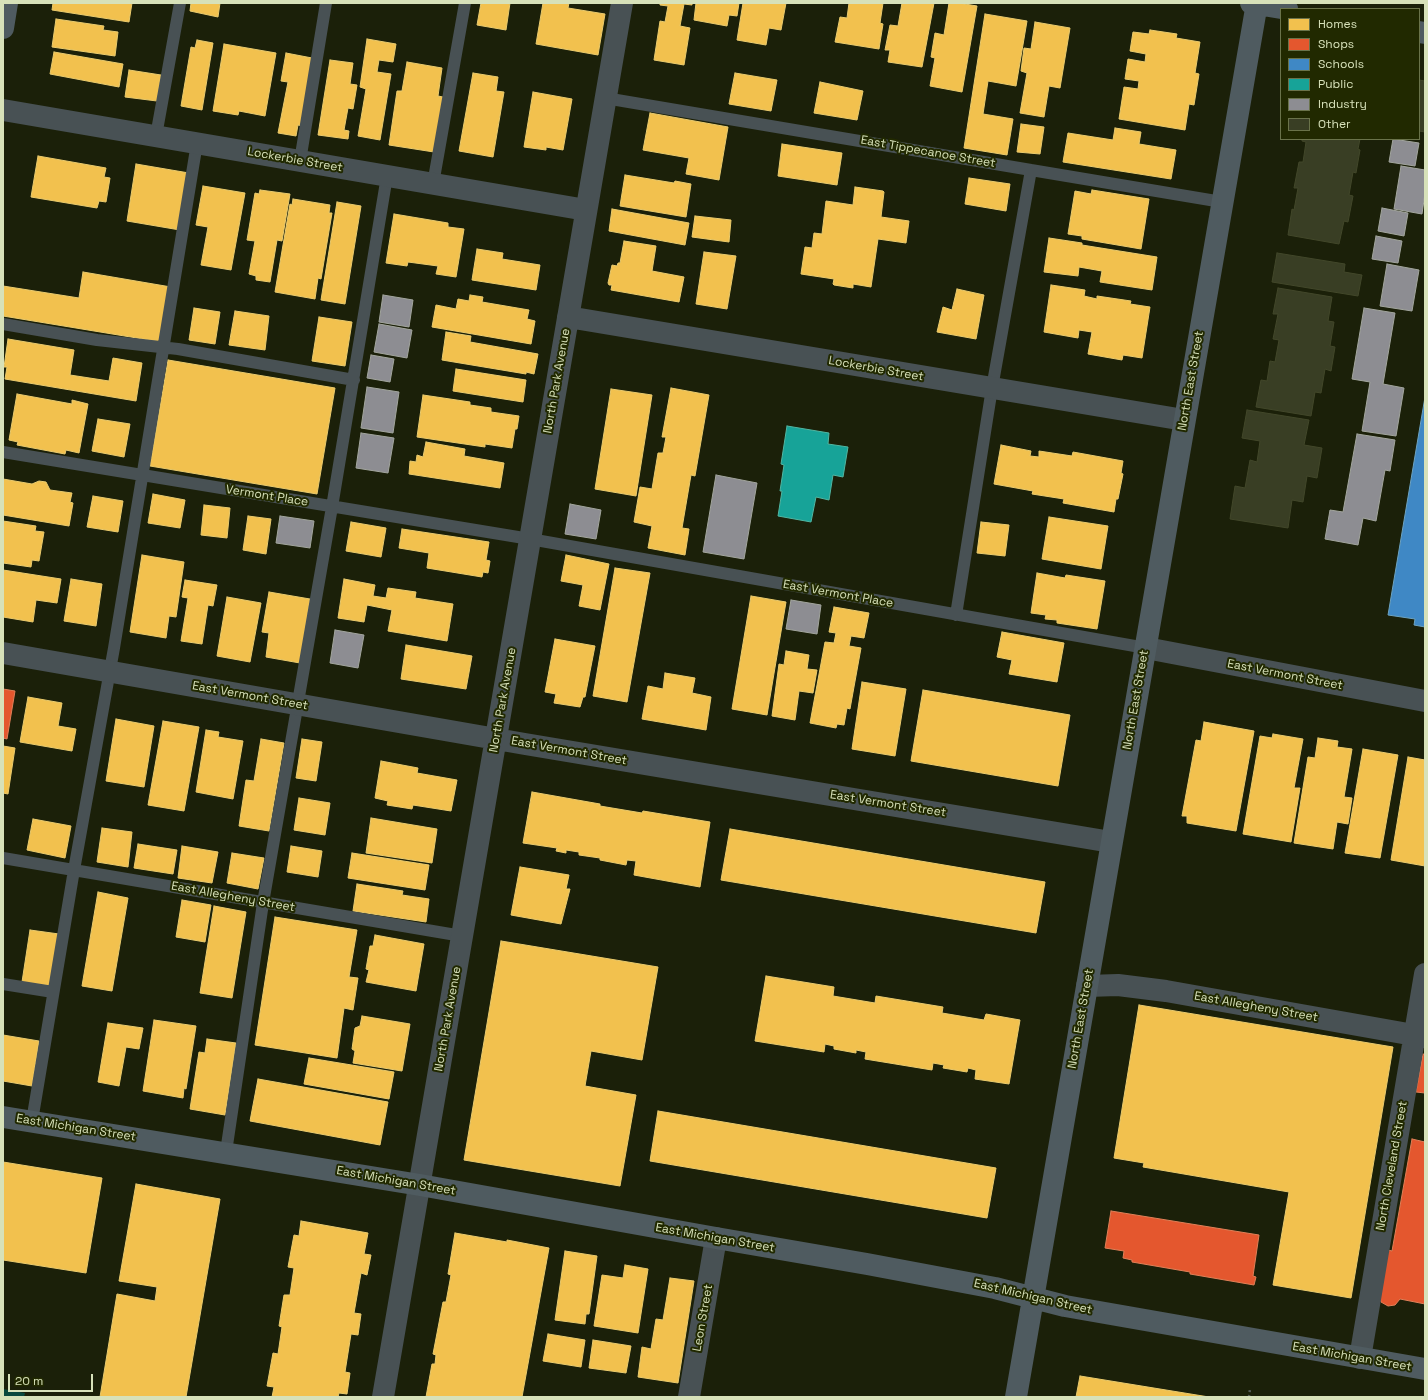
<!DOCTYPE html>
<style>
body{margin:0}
#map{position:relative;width:1428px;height:1400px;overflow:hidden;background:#1b2009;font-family:"Space Grotesk",sans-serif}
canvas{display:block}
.frame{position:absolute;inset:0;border:4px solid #d7e1b9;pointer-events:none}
.legend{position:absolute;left:1280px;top:8px;width:140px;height:132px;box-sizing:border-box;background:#212900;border:1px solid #6a734a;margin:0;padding:5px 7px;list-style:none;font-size:12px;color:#d7e1b9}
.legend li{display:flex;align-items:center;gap:8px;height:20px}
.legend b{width:20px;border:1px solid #6a734a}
.scale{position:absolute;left:8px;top:1374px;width:85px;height:18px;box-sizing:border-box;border:2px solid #d7e1b9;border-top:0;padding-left:5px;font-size:12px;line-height:14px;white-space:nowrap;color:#d7e1b9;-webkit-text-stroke:3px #212900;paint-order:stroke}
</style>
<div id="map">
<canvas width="1428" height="1400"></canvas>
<div class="frame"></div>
<ul class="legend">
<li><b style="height:11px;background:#f2c14e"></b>Homes</li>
<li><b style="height:11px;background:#e4572e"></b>Shops</li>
<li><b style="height:11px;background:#3f88c5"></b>Schools</li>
<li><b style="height:11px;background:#17a398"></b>Public</li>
<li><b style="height:11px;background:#8d8d92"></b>Industry</li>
<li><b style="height:11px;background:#393e24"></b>Other</li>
</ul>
<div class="scale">20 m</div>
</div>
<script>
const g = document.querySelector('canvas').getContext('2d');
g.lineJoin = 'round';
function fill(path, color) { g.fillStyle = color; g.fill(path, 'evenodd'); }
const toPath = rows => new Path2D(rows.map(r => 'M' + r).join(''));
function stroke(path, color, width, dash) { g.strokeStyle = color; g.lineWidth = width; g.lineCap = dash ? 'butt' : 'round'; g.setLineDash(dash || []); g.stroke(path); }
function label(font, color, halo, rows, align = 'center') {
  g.font = font + ' "Space Grotesk",sans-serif'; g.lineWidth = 4; g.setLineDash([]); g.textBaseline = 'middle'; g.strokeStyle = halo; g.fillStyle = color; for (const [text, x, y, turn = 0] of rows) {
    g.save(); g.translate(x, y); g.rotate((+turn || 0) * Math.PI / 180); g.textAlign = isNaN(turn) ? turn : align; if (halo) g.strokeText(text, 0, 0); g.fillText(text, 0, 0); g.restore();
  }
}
fill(toPath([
 [3,1389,25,1393,24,1397,3,1397]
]), '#09483d');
const homes = toPath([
 [53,3,132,3,129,22,52,10,53,3],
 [191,3,220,3,218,17,190,11,191,3],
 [481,3,510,3,506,30,477,25,481,3],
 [543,3,569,3,568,8,605,14,598,55,536,44,543,3],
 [660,3,692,3,692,5,684,4,680,26,690,28,684,65,654,60,660,21,665,22,668,6,660,5,660,3],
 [696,3,739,3,737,16,729,15,727,26,694,20,696,3],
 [743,3,786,3,781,30,769,28,766,45,737,40,743,3],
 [849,3,883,3,880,23,883,24,879,49,835,42,840,17,847,18,849,3],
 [902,3,934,3,922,67,888,62,890,50,885,50,890,25,898,26,902,3],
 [949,3,959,3,977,6,962,92,930,86,935,58,931,57,935,33,944,35,949,3],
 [985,14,1027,21,1016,86,988,81,983,114,1013,119,1007,155,964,148,985,14],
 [56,19,104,26,103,30,118,32,115,56,52,47,56,19],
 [1035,22,1070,28,1060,88,1049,86,1044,117,1020,113,1027,73,1021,71,1024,48,1031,49,1035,22],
 [1150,30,1177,34,1176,38,1200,42,1195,73,1199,74,1194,105,1189,104,1185,130,1119,119,1124,87,1138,89,1139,81,1125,79,1128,59,1145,62,1146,54,1130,51,1133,32,1149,34,1150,30],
 [367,39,396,44,393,62,379,60,377,72,391,74,380,140,358,136,366,89,360,87,367,39],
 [197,40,213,43,202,110,181,106,191,47,195,48,197,40],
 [224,44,276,53,265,116,239,111,238,115,213,111,224,44],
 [54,52,123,64,119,87,50,74,54,52],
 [286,53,312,58,302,126,298,125,296,136,278,133,288,82,281,81,286,53],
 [330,60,353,63,350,84,357,85,353,109,348,108,344,130,349,131,348,139,318,135,330,60],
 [407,62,442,68,438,96,443,97,434,152,389,145,397,91,402,91,407,62],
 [129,70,161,75,157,101,125,97,129,70],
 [473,73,498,77,496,91,504,92,493,157,459,151,473,73],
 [735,73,777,80,771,111,729,104,735,73],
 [820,82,863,91,857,120,814,113,820,82],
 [533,92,572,99,563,150,546,147,546,150,524,147,533,92],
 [650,113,728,127,719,180,686,174,689,158,643,150,650,113],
 [1021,124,1044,127,1040,154,1017,152,1021,124],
 [1115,128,1141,132,1139,144,1176,150,1171,179,1063,162,1068,133,1113,140,1115,128],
 [782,144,842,153,837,185,778,176,782,144],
 [38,156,106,168,104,177,110,178,106,202,99,201,97,208,31,197,38,156],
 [136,164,189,173,180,230,127,221,136,164],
 [625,175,674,183,675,181,691,184,686,217,620,206,625,175],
 [969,178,1010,184,1006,211,965,204,969,178],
 [203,186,245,193,231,270,201,265,208,227,196,225,203,186],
 [855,187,883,191,884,192,881,217,909,221,906,243,878,239,871,287,853,284,853,288,834,285,833,284,834,279,801,274,805,247,812,248,814,233,822,234,826,201,853,205,855,187],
 [260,190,290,194,282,241,277,240,270,282,256,280,256,276,249,274,255,241,247,240,255,193,259,194,260,190],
 [1092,190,1149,199,1141,249,1082,239,1082,236,1068,234,1075,191,1091,194,1092,190],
 [293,199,330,205,329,213,332,213,321,279,318,278,315,299,275,292,290,204,292,205,293,199],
 [337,202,361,206,345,304,321,300,337,202],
 [612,209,689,223,685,245,609,231,612,209],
 [394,214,448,223,448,227,464,229,456,277,436,274,438,266,408,262,407,266,386,263,394,214],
 [695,216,731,220,729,242,692,237,695,216],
 [1049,238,1082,243,1082,245,1157,257,1152,290,1100,282,1102,271,1079,267,1078,276,1044,272,1049,238],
 [624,241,656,246,652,271,684,277,679,302,611,290,612,285,609,285,608,283,612,265,617,266,618,263,620,263,624,241],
 [477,249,503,253,502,259,540,265,536,290,472,280,477,249],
 [704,252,736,256,727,309,696,304,704,252],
 [83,272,171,287,161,342,3,316,3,286,79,298,83,272],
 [1051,285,1085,290,1084,296,1097,299,1097,296,1131,301,1130,304,1150,307,1142,358,1123,355,1122,360,1088,354,1092,332,1079,330,1078,338,1044,332,1051,285],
 [957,289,984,295,976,339,937,332,943,307,952,310,957,289],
 [470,295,483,297,482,302,529,310,527,319,535,321,531,344,432,327,436,305,456,309,458,299,469,301,470,295],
 [194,308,220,312,215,344,189,340,194,308],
 [235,311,269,316,265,350,229,345,235,311],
 [319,317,352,322,345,366,312,361,319,317],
 [446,332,471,336,470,342,538,354,534,374,526,372,526,374,442,360,446,332],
 [8,339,74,350,70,375,109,381,113,358,142,363,136,401,5,379,7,367,4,367,8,339],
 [168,360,335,388,317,494,150,466,168,360],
 [456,369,526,380,523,402,453,391,456,369],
 [671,388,709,395,695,476,691,475,682,528,689,529,685,555,648,548,652,526,634,522,640,487,652,489,658,453,663,453,666,437,662,437,671,388],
 [611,389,652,395,636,496,595,489,611,389],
 [17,394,72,404,72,400,88,404,79,453,66,450,65,454,17,445,18,442,9,440,17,394],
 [423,395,470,402,470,405,491,408,491,412,519,416,517,429,515,429,512,448,485,444,485,447,417,437,423,395],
 [98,419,130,424,124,457,92,451,98,419],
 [426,442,465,449,464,456,504,463,500,488,409,474,410,461,416,462,417,455,423,457,426,442],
 [1001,445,1031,451,1030,456,1039,457,1039,451,1072,456,1073,452,1123,461,1121,473,1123,474,1118,499,1116,499,1114,512,1063,503,1064,499,1032,494,1033,491,994,484,1001,445],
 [3,479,32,484,39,481,46,482,50,490,72,493,70,502,73,503,69,526,3,515,3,479],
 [153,494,185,500,180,528,148,523,153,494],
 [93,496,123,501,118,532,87,527,93,496],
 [204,505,230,508,227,538,201,535,204,505],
 [248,516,271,519,266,554,243,550,248,516],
 [1049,517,1108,526,1101,569,1042,559,1049,517],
 [3,521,36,526,35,531,44,532,39,561,32,560,31,567,3,563,3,521],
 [351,522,386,528,381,557,346,551,351,522],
 [981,522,1009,525,1005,556,977,553,981,522],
 [402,529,489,542,486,560,490,561,488,573,483,572,482,577,427,568,429,553,399,548,402,529],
 [142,555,184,562,176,617,169,616,166,638,130,632,142,555],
 [566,555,609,564,600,610,579,606,583,585,561,581,566,555],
 [615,568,650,573,627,702,593,696,615,568],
 [3,570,61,579,57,603,36,600,33,622,3,617,3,570],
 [1037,573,1065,578,1066,575,1105,581,1097,629,1057,623,1057,620,1045,619,1046,615,1031,613,1037,573],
 [71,579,102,584,96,626,64,621,71,579],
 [344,579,375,585,373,596,386,598,388,588,416,592,415,598,453,604,447,641,388,631,392,610,367,605,364,622,338,618,344,579],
 [185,580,217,585,213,606,208,605,202,644,181,641,188,598,182,597,185,580],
 [269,592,310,599,300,663,266,657,269,633,262,632,269,592],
 [751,596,786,602,767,715,732,709,751,596],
 [227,597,261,603,250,662,217,656,227,597],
 [834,607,869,613,864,638,851,636,849,646,861,648,850,709,847,708,844,725,837,724,836,728,810,723,825,642,834,643,836,633,829,632,834,607],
 [1002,632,1064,643,1057,682,1009,674,1012,660,997,657,1002,632],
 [555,639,595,646,585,697,583,697,580,707,554,703,556,694,545,692,555,639],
 [406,645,472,656,466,689,401,679,406,645],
 [786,651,809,655,807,669,817,670,813,693,799,691,795,720,772,716,779,664,784,665,786,651],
 [665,673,695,678,692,693,711,697,706,730,642,719,648,686,663,689,665,673],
 [862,682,906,689,895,756,852,749,862,682],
 [923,690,1070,715,1058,786,911,761,923,690],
 [28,697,62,703,58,726,76,729,72,751,20,742,28,697],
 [116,719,154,726,144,787,106,781,116,719],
 [163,721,199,727,184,811,148,805,163,721],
 [1204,722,1254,731,1236,831,1187,823,1187,816,1182,816,1196,740,1201,741,1204,722],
 [206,730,219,732,218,737,243,741,233,799,196,792,206,730],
 [1273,734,1303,739,1294,788,1300,788,1291,842,1243,834,1260,736,1272,738,1273,734],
 [1318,738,1338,741,1337,747,1352,749,1344,797,1352,798,1348,824,1337,822,1333,849,1294,843,1308,757,1315,758,1318,738],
 [261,739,284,743,269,831,239,826,246,780,254,781,261,739],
 [302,739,322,742,316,781,296,778,302,739],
 [3,746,15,748,8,794,3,793,3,746],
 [1363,749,1398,755,1380,858,1345,853,1363,749],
 [1408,757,1425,760,1425,866,1391,860,1408,757],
 [381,761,418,768,417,773,457,780,451,811,413,805,412,809,387,805,388,801,375,798,381,761],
 [532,792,600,804,600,806,642,813,643,811,710,822,700,887,634,875,636,861,627,860,626,865,600,860,600,858,579,855,579,852,566,850,566,853,556,851,557,848,523,843,532,792],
 [299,798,330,803,325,835,294,830,299,798],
 [371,818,437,829,432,863,366,853,371,818],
 [33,819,71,826,65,858,27,850,33,819],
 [102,828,132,832,128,867,97,862,102,828],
 [730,829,1045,882,1036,933,721,880,730,829],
 [138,844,177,850,173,874,134,868,138,844],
 [182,846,218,852,212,883,178,878,182,846],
 [291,846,322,851,318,877,287,872,291,846],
 [232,853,264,858,258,889,227,883,232,853],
 [352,853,429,865,425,890,348,878,352,853],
 [520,867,569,875,566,889,570,889,561,924,511,915,520,867],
 [357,884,403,891,402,895,429,899,426,922,353,911,357,884],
 [98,892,128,898,112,991,82,986,98,892],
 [182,900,211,905,205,942,176,937,182,900],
 [214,906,246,912,232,998,200,993,214,906],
 [275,917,357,930,349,977,358,978,353,1010,344,1008,337,1058,255,1045,275,917],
 [30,930,59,934,51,986,22,982,30,930],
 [375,935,424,944,416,991,366,982,369,970,366,969,370,946,373,946,375,935],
 [501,941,658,967,642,1060,591,1051,585,1086,636,1095,620,1186,464,1160,501,941],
 [766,976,834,987,833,996,875,1003,876,996,943,1007,942,1013,984,1020,986,1014,1020,1020,1009,1084,975,1079,976,1070,968,1068,967,1072,943,1068,944,1065,933,1063,932,1070,865,1059,866,1052,856,1050,856,1053,834,1049,834,1046,825,1044,824,1052,755,1041,766,976],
 [1139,1005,1393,1047,1351,1298,1273,1285,1289,1192,1143,1167,1144,1163,1114,1158,1139,1005],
 [362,1016,410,1024,402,1071,353,1063,355,1051,352,1049,355,1028,360,1026,362,1016],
 [154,1020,196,1026,186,1089,184,1088,183,1098,143,1091,154,1020],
 [108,1023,143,1028,139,1049,126,1047,119,1086,98,1082,108,1023],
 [3,1035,39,1041,32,1086,3,1081,3,1035],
 [207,1039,236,1043,225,1115,190,1109,199,1052,205,1053,207,1039],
 [309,1058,394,1072,389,1099,304,1084,309,1058],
 [258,1079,388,1102,380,1145,250,1121,258,1079],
 [658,1111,996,1168,987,1218,650,1161,658,1111],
 [3,1162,102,1178,86,1273,3,1260,3,1162],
 [136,1184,220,1199,186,1397,100,1397,117,1294,155,1301,157,1287,119,1281,136,1184],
 [301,1221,368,1233,364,1254,371,1255,367,1275,361,1273,354,1313,361,1314,358,1335,351,1334,345,1372,350,1373,347,1394,339,1393,338,1397,272,1397,274,1387,267,1386,273,1353,278,1354,282,1327,279,1326,284,1295,290,1295,294,1268,288,1267,294,1235,299,1236,301,1221],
 [455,1233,507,1242,507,1240,549,1248,522,1397,426,1397,432,1364,435,1364,436,1355,433,1354,443,1302,446,1302,451,1275,448,1274,455,1233],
 [565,1251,597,1256,589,1314,586,1314,585,1324,555,1320,565,1251],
 [625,1265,648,1269,638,1333,594,1326,602,1275,623,1278,625,1265],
 [670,1278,694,1281,678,1383,638,1377,642,1347,651,1349,656,1319,663,1320,670,1278],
 [548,1334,585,1340,581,1367,543,1361,548,1334],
 [593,1340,631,1346,626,1373,589,1368,593,1340],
 [1080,1376,1209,1397,1076,1397,1080,1376]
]);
fill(homes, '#f2c14e');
stroke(homes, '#eacb6e', 1);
const shops = toPath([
 [3,689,15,691,7,739,3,738,3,689],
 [1423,1054,1425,1055,1425,1093,1416,1092,1423,1054],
 [1412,1139,1425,1142,1425,1304,1400,1299,1395,1305,1388,1306,1381,1302,1379,1293,1388,1250,1392,1251,1412,1139],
 [1111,1211,1259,1235,1253,1276,1256,1277,1254,1285,1190,1274,1190,1272,1132,1262,1132,1260,1123,1258,1124,1251,1105,1248,1111,1211]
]);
fill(shops, '#e4572e');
stroke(shops, '#e08058', 1);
const schools = toPath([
 [1425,397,1425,627,1414,625,1415,619,1388,615,1425,397]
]);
fill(schools, '#3f88c5');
stroke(schools, '#6da3c1', 1);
const public = toPath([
 [787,426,829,433,828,444,848,447,843,477,833,475,829,500,816,497,811,522,778,516,782,491,780,491,784,465,781,464,787,426]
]);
fill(public, '#17a398');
stroke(public, '#51b6a2', 1);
const industry = toPath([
 [1393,139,1419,143,1415,166,1389,162,1393,139],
 [1401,166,1425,170,1425,193,1422,214,1394,209,1401,166],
 [1382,208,1408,213,1404,236,1378,231,1382,208],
 [1376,236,1402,241,1398,263,1372,259,1376,236],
 [1387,264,1419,270,1412,311,1380,306,1387,264],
 [383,295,413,300,409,327,379,322,383,295],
 [1364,308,1395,313,1383,384,1404,388,1396,436,1362,431,1370,382,1352,379,1364,308],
 [379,324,412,330,407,358,374,352,379,324],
 [371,355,394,359,390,382,367,378,371,355],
 [367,387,399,392,393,433,361,428,367,387],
 [361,433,394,438,388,473,356,468,361,433],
 [1357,434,1395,440,1390,471,1385,470,1376,521,1363,518,1358,545,1325,539,1330,510,1343,512,1357,434],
 [716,475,757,483,744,559,703,552,716,475],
 [570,504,601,510,596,539,565,534,570,504],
 [280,516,314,521,310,548,276,543,280,516],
 [791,600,821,605,817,634,786,629,791,600],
 [335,630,364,635,358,668,330,663,335,630]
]);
fill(industry, '#8d8d92');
stroke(industry, '#a3a69e', 1);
const building = toPath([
 [1419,80,1425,81,1425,132,1419,131,1419,80],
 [1302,139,1360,139,1358,149,1360,150,1356,173,1353,172,1349,195,1353,196,1348,222,1344,221,1339,244,1288,235,1292,209,1294,210,1298,188,1294,188,1299,162,1303,162,1306,142,1302,141,1302,139],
 [1277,253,1345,264,1344,272,1362,275,1358,296,1272,282,1277,253],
 [1278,288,1332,297,1328,321,1334,322,1330,346,1335,347,1331,371,1325,369,1321,393,1315,392,1311,416,1256,407,1261,380,1267,381,1270,361,1275,362,1279,340,1273,339,1278,314,1273,314,1278,288],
 [1247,410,1309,420,1304,445,1322,448,1317,478,1307,476,1303,502,1292,500,1288,528,1230,519,1235,486,1245,488,1250,460,1257,462,1260,441,1242,438,1247,410]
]);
fill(building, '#393e24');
stroke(building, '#42472a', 1);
stroke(toPath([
 [1249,1397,1250,1389]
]), '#565d59', 2.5, [2, 3]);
stroke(toPath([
 [605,98,1031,170,992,388,956,615],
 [156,136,180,3],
 [300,161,326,3],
 [1031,170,1222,202],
 [433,184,465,3],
 [3,324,97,340,178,349,354,380],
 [3,452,530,539,1146,648],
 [3,858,462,936],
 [3,984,53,992],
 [32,1121,74,870,114,648,197,143],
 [226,1152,263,903,332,507,387,176]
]), '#485154', 12);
stroke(toPath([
 [3,110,586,210],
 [568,317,1184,420],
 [1146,648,1425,701],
 [3,653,525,744,1111,842],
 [1087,986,1118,985,1166,991,1425,1037],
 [1360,1358,1425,974],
 [383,1397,622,3],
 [689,1397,716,1238]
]), '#485154', 22);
stroke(toPath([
 [1251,3,1287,9],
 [3,28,7,3],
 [1419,32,1425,33],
 [3,1117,420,1185,716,1238,867,1264,995,1288,1065,1306,1425,1369],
 [1016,1397,1257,3]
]), '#4f5b60', 22);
label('12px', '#d7e1b9', '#212900', [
 ["East Tippecanoe Street",928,152,10],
 ["Lockerbie Street",295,160,10],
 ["Lockerbie Street",876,369,10],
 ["North Park Avenue",557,381,-80],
 ["North East Street",1191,381,-80],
 ["Vermont Place",267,496,9],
 ["East Vermont Place",838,594,10],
 ["East Vermont Street",1285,675,11],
 ["East Vermont Street",250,696,10],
 ["North Park Avenue",503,700,-80],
 ["North East Street",1136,700,-80],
 ["East Vermont Street",569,751,10],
 ["East Vermont Street",888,804,9],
 ["East Allegheny Street",233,897,10],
 ["East Allegheny Street",1256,1007,10],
 ["North Park Avenue",448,1019,-80],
 ["North East Street",1081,1019,-80],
 ["East Michigan Street",76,1128,9],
 ["North Cleveland Street",1392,1166,-80],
 ["East Michigan Street",396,1181,10],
 ["East Michigan Street",715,1238,10],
 ["East Michigan Street",1033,1297,13],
 ["Leon Street",703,1318,-80],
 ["East Michigan Street",1352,1357,10]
]);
</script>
